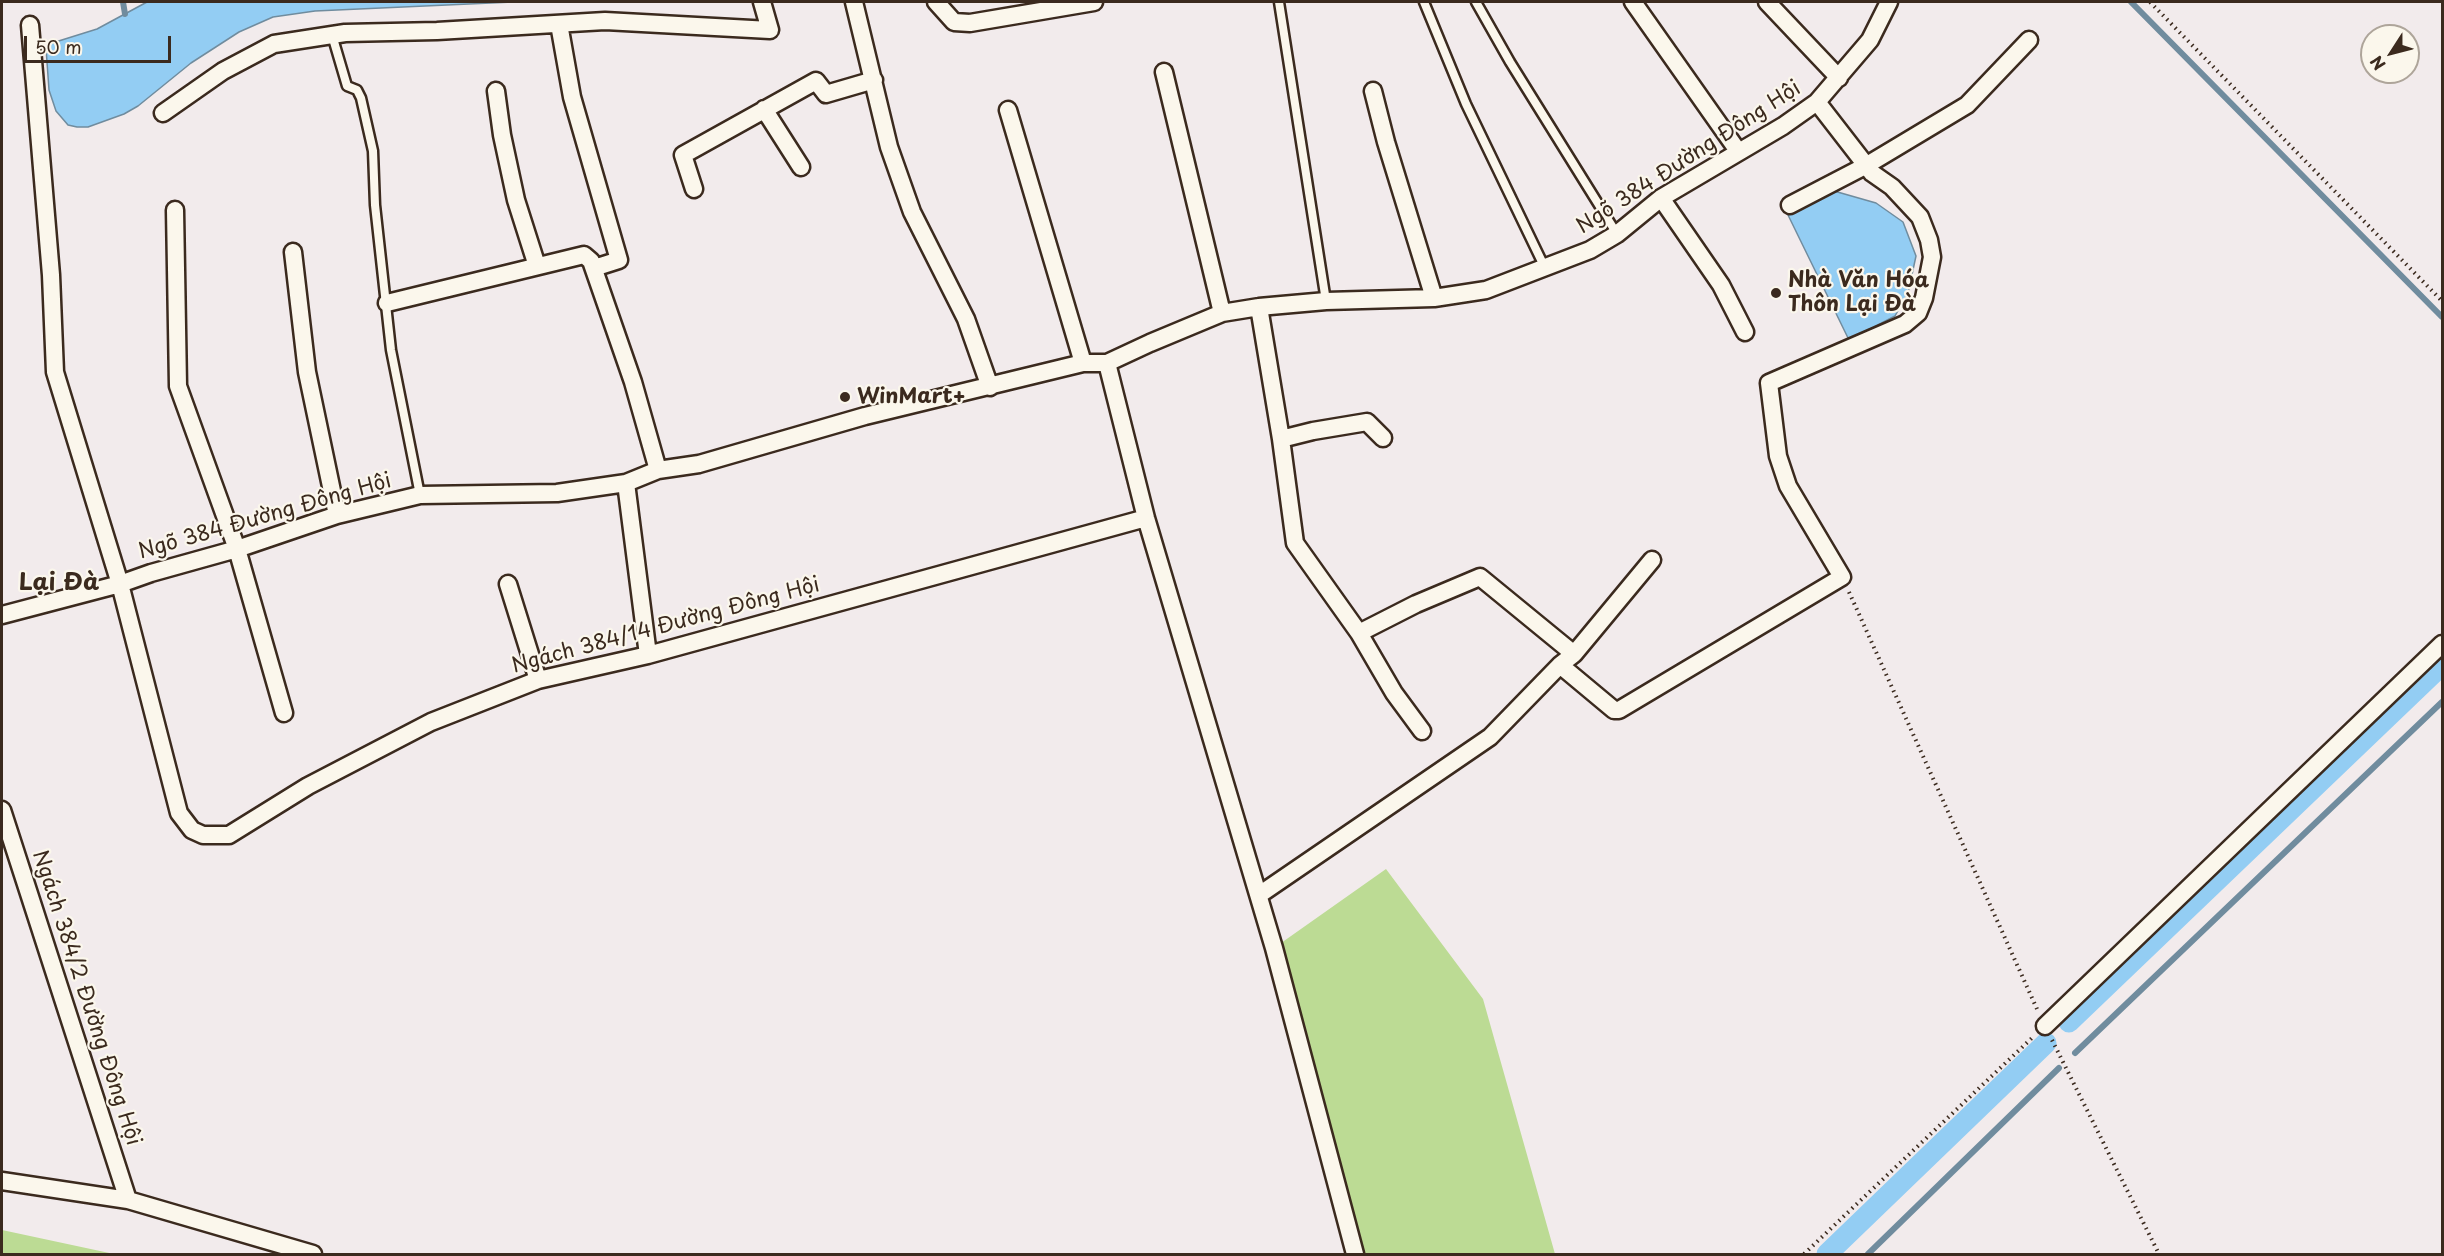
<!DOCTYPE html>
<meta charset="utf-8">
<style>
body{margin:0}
#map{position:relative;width:2444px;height:1256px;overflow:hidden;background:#f2ebec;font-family:"Playpen Sans",sans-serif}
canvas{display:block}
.frame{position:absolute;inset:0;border:3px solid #3b2a1e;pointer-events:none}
.north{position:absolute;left:2360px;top:24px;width:60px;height:60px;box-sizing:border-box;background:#fbf7ec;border:2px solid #aea59a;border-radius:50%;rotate:234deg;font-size:16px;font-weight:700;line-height:24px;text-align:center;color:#3b2a1e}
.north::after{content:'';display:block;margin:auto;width:21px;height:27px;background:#3b2a1e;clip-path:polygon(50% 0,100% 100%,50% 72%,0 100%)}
.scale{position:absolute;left:24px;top:36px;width:147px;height:27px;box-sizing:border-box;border:3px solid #3b2a1e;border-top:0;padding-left:8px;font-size:18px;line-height:21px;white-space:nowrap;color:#3b2a1e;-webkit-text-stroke:4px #fbf7ec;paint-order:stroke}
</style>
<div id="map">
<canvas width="2444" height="1256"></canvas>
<div class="frame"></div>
<div class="north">N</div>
<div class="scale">50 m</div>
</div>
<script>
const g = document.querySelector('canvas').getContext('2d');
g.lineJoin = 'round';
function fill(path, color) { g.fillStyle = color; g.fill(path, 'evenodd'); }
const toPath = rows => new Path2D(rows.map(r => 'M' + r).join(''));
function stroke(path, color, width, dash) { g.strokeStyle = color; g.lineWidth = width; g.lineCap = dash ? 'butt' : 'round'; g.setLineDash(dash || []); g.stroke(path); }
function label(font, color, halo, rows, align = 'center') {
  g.font = font + ' "Playpen Sans",sans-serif'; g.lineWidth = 4.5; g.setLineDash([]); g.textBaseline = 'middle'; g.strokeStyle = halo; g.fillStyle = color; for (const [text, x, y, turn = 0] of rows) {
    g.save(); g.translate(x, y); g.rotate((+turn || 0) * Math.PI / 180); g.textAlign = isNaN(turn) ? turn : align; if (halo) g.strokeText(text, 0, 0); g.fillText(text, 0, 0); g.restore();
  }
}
fill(toPath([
 [1386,869,1483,999,1555,1254,1355,1254,1274,948],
 [2,1230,114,1254,2,1254]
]), '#bcdb94');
const water = toPath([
 [147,2,513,2,315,11,273,17,239,32,191,63,138,106,124,114,88,127,77,127,68,125,56,111,49,90,46,48,49,44,97,29,147,2],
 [1834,191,1876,203,1903,222,1916,256,1908,293,1895,316,1849,340,1788,215,1834,191]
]);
fill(water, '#93cdf3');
stroke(water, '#708c9e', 1.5);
stroke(toPath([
 [123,2,125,14],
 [2131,2,2442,317],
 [2075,1053,2442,702],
 [1868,1254,2059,1068]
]), '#708c9e', 6);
stroke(toPath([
 [2069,1022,2442,665],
 [1827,1254,2046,1043]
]), '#93cdf3', 21);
const service = toPath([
 [1279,2,1326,301],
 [1424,2,1466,104,1545,268],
 [1476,2,1510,62,1617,234],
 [332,35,347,86,357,90,361,98,373,151,375,205,391,350,420,495]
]);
const minor = toPath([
 [854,2,889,147,912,212,966,319,990,387],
 [936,2,954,22,970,23,1094,2],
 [1633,2,1738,151],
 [1767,2,1839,78],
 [559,24,572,97,619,260,594,268],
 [30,25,51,275,55,372,120,584,179,813,192,830,203,835,229,835,308,786,431,722,538,680,648,655,1146,518],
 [1164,72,1222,313],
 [496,91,502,135,516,200,537,266],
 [1373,91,1386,142,1434,298],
 [764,109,801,167],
 [1008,110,1083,363],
 [163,113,223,71,274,44,345,33,437,31,605,21,770,30,762,2],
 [694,189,683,155,816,81,826,94,874,80],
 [1661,198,1721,285,1745,332],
 [1790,205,1867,165,1967,105,2029,40],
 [175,210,178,386,237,549,284,713],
 [293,252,307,372,337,515],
 [387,303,584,255,591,261,633,382,658,470],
 [1259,307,1281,439,1295,543,1359,633,1394,693,1422,731],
 [1107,363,1146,518,1274,948,1355,1254],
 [1281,439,1313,431,1367,422,1383,438],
 [626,483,648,655],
 [508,584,538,680],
 [2,615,120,584,151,573,237,549,337,515,420,495,557,493,626,483,658,470,699,464,865,416,1083,363,1107,363,1150,343,1222,313,1259,307,1326,301,1434,298,1486,290,1590,250,1617,234,1661,198,1783,126,1817,102,1870,40,1889,2],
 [1359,633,1416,604,1480,577,1574,654],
 [1560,665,1614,710,1619,710,1842,577,1788,486,1778,456,1769,383,1905,324,1918,313,1924,298,1932,257,1929,240,1920,217,1892,187,1872,173,1817,102],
 [2,810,128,1200],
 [1259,895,1490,737,1560,665,1574,654,1652,560],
 [2045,1026,2442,644],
 [2,1181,128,1200,313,1254]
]);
stroke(service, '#3b2a1e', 13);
stroke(minor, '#3b2a1e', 21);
stroke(toPath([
 [2150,2,2442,301],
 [1849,592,2037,1009],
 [2052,1040,2159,1254],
 [1804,1254,2033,1037]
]), '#3b2a1e', 4, [1.5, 4.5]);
stroke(service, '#fbf7ec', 8);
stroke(minor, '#fbf7ec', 16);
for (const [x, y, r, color] of [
 [1776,293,6,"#3b2a1e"],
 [845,397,6,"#3b2a1e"]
]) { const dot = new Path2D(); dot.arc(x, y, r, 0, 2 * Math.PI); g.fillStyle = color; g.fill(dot); stroke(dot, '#fbf7ec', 2); }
label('21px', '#3b2a1e', '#fbf7ec', [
 ["Ngõ 384 Đường Đông Hội",1689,158,-33],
 ["Ngõ 384 Đường Đông Hội",265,517,-16],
 ["Ngách 384/14 Đường Đông Hội",666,626,-15],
 ["Ngách 384/2 Đường Đông Hội",86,998,72]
]);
label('bold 21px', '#3b2a1e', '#fbf7ec', [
 ["Nhà Văn Hóa",1788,281],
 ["Thôn Lại Đà",1788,305],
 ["WinMart+",857,397]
], 'left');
label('bold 24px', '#3b2a1e', '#fbf7ec', [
 ["Lại Đà",59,583]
]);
</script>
